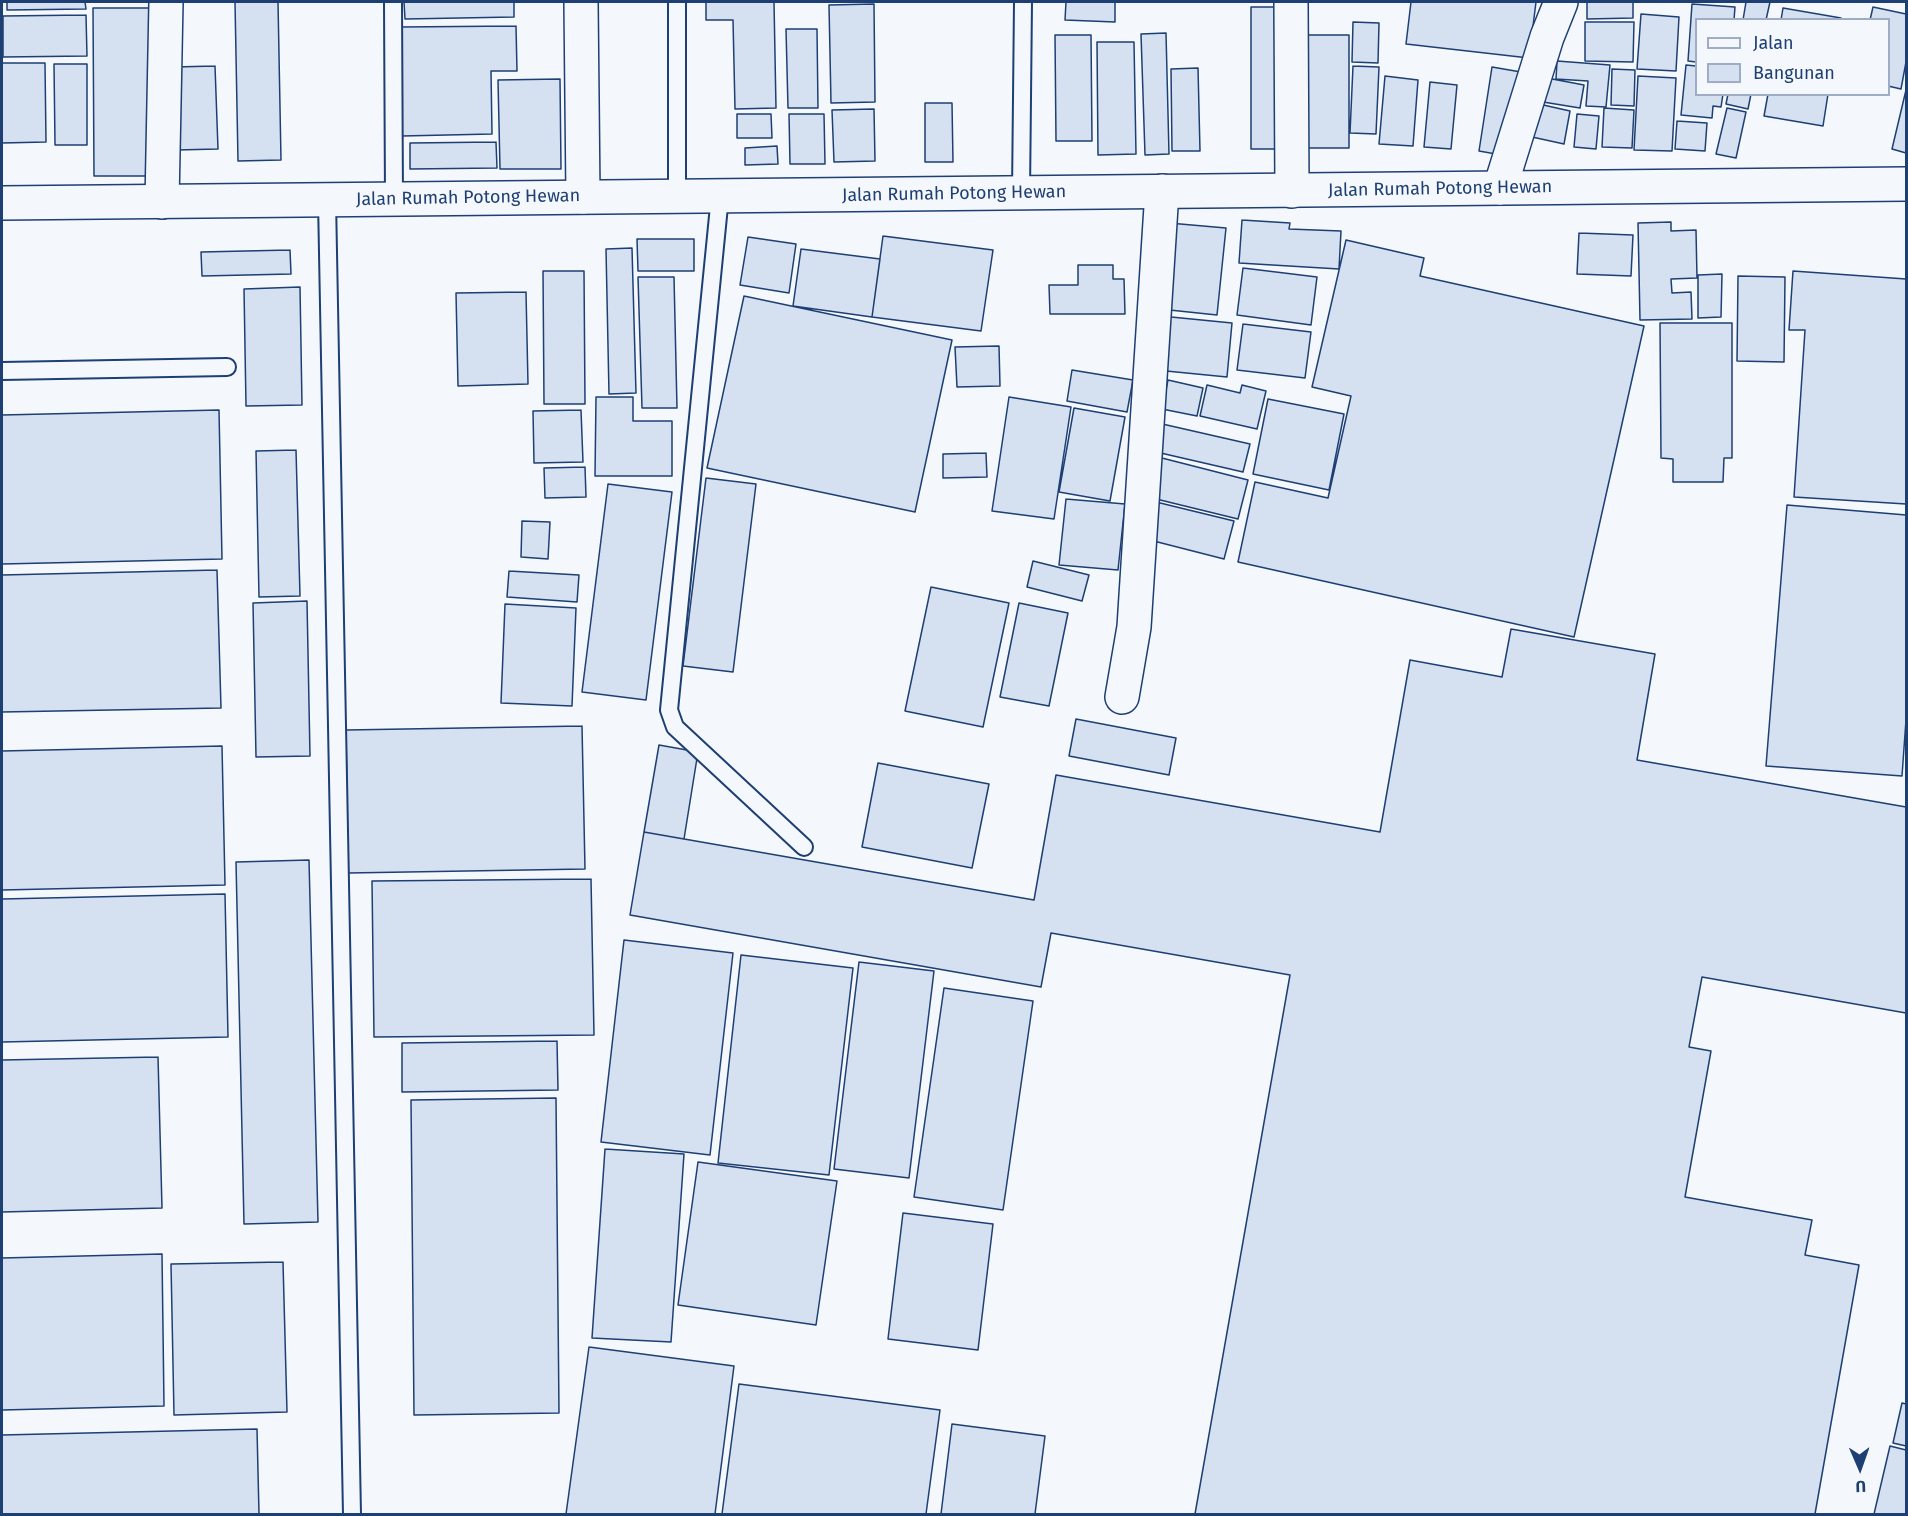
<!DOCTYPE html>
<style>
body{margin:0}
#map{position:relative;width:1908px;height:1516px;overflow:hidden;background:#f4f7fb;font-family:"Fira Sans",sans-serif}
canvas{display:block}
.frame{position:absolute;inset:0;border:3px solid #1d3f73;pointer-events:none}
.legend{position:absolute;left:1695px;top:18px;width:195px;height:78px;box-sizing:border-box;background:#f4f7fb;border:2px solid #9eadc5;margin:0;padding:8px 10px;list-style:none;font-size:18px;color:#1d3f73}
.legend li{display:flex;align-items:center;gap:12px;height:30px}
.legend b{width:30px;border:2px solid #9eadc5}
.north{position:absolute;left:1830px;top:1438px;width:60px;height:60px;-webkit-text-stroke:4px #f4f7fb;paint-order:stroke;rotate:178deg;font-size:16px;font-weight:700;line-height:24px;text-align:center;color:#1d3f73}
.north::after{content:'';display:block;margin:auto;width:21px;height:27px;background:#1d3f73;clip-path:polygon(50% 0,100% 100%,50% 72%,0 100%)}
</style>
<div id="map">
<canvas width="1908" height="1516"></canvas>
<div class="frame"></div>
<ul class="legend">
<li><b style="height:8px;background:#f4f7fb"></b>Jalan</li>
<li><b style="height:16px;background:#d5e0f0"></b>Bangunan</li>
</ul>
<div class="north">U</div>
</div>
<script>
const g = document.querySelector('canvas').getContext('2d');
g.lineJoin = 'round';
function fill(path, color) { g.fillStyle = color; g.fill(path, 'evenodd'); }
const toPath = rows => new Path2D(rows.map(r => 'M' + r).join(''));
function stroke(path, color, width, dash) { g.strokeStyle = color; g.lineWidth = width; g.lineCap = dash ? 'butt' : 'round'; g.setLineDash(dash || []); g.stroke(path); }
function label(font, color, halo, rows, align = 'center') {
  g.font = font + ' "Fira Sans",sans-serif'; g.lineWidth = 4.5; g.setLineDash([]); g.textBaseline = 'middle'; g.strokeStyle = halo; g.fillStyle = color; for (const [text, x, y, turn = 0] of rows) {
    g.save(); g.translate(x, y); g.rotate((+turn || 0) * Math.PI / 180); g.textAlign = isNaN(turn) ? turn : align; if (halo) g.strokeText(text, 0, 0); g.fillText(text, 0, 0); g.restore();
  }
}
const building = toPath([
 [7,2,85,2,86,9,7,10,7,2],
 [235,2,278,2,281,160,238,161,235,2],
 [404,2,514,2,514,17,405,19,404,2],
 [706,2,774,2,776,108,735,109,733,20,706,20,706,2],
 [1066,2,1115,2,1115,22,1065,20,1066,2],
 [1411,2,1536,2,1529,58,1406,44,1411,2],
 [1587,2,1633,2,1633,18,1587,19,1587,2],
 [1746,2,1770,2,1766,20,1743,20,1746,2],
 [874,4,875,102,831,103,829,5,874,4],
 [1692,4,1735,7,1734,20,1696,20,1696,62,1688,61,1692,4],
 [1251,7,1284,7,1285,149,1251,149,1251,7],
 [1873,7,1906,14,1906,62,1901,89,1888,86,1888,20,1870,20,1873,7],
 [93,8,159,8,160,176,94,176,93,8],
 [1783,8,1841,18,1841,20,1781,20,1783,8],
 [1641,14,1679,17,1676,71,1637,69,1641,14],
 [86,15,87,56,3,57,3,16,86,15],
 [1353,22,1379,23,1378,63,1352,62,1353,22],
 [1585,22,1634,22,1633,62,1585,61,1585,22],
 [516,26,517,71,491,71,492,134,402,136,400,27,516,26],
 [786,29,817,29,818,108,788,108,786,29],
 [1166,33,1169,154,1145,155,1141,34,1166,33],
 [1055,35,1091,35,1092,141,1056,141,1055,35],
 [1296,35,1349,35,1349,148,1295,148,1296,35],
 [1097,42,1134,42,1136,154,1098,155,1097,42],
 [1557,61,1610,65,1606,107,1586,106,1588,81,1556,79,1557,61],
 [2,63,45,63,46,142,2,143,2,63],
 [54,64,87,64,87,145,55,145,54,64],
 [1686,65,1696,66,1696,94,1723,94,1721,107,1713,106,1712,118,1681,115,1686,65],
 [215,66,218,149,176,150,174,67,215,66],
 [1353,66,1379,67,1376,134,1350,133,1353,66],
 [1492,67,1521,72,1507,156,1479,151,1492,67],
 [1198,68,1200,151,1172,151,1171,69,1198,68],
 [1612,69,1635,70,1634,106,1611,105,1612,69],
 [1385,76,1418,80,1413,146,1379,144,1385,76],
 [1638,76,1676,78,1672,151,1634,150,1638,76],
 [1547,78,1584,85,1580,108,1543,102,1547,78],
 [560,79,561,169,500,169,498,80,560,79],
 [1430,82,1457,85,1451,149,1424,147,1430,82],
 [1906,90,1906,153,1892,149,1906,90],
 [1728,94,1751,94,1748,109,1726,104,1728,94],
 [1768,94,1828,94,1823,126,1764,116,1768,94],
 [1530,102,1570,111,1564,144,1523,135,1530,102],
 [925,103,952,103,953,162,925,162,925,103],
 [1604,108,1634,110,1632,148,1602,147,1604,108],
 [1727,108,1746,112,1736,158,1716,154,1727,108],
 [874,109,875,161,834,162,832,110,874,109],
 [737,114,771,114,772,138,737,138,737,114],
 [789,114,824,114,825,164,790,164,789,114],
 [1577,114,1599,116,1596,149,1574,147,1577,114],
 [1677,121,1707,123,1705,151,1675,149,1677,121],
 [496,142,497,168,410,169,410,143,496,142],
 [777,146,778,164,745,165,745,148,777,146],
 [1242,220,1290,223,1289,229,1341,231,1339,269,1239,263,1242,220],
 [1671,222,1671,231,1696,230,1697,278,1671,279,1672,293,1691,292,1692,319,1640,320,1638,223,1671,222],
 [1169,223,1226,228,1217,315,1160,309,1169,223],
 [1579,233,1633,235,1631,276,1577,274,1579,233],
 [883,236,993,250,981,331,872,317,883,236],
 [748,237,796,244,789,293,740,285,748,237],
 [637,239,694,239,694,271,638,271,637,239],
 [1346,240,1424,258,1420,276,1644,326,1574,637,1238,562,1255,482,1328,498,1351,396,1312,387,1346,240],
 [632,248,636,393,609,394,606,249,632,248],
 [801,249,880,259,872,317,793,306,801,249],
 [290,250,291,274,202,276,201,252,290,250],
 [1078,265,1113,265,1113,279,1124,279,1125,314,1050,314,1049,285,1078,285,1078,265],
 [1243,268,1317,277,1311,325,1237,315,1243,268],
 [543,271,584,271,585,404,544,404,543,271],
 [1793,271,1906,279,1906,504,1794,497,1805,330,1789,330,1793,271],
 [1722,274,1721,317,1698,318,1698,275,1722,274],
 [1738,276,1785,277,1784,362,1737,361,1738,276],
 [638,277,674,277,677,408,642,408,638,277],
 [300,287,302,405,246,406,244,289,300,287],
 [526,292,528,384,458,386,456,293,526,292],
 [744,296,952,340,915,512,707,468,744,296],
 [1161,316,1232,323,1227,377,1156,370,1161,316],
 [1660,323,1732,323,1732,458,1724,458,1723,482,1673,482,1673,459,1661,458,1660,323],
 [1243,324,1311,332,1305,378,1237,370,1243,324],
 [999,346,1000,386,957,387,955,347,999,346],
 [1072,370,1133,380,1127,412,1067,401,1072,370],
 [1168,380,1203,388,1197,416,1162,409,1168,380],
 [1207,385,1240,393,1242,385,1266,391,1257,429,1200,416,1207,385],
 [596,397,633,397,633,421,672,421,672,476,595,476,596,397],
 [1009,397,1071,407,1054,519,992,511,1009,397],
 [1268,399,1344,414,1329,490,1253,474,1268,399],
 [1074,408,1125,417,1110,501,1059,492,1074,408],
 [219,410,222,559,2,564,2,415,219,410],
 [581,410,583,462,534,463,533,411,581,410],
 [1158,423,1250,444,1243,472,1152,451,1158,423],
 [296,450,300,596,259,597,256,451,296,450],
 [986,453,987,477,943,478,943,454,986,453],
 [1158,457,1248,480,1238,519,1148,497,1158,457],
 [585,467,586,497,545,498,544,468,585,467],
 [706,478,756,484,733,672,683,666,706,478],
 [608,484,672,492,646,700,582,692,608,484],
 [1066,499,1125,504,1118,570,1059,565,1066,499],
 [1152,501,1234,521,1224,559,1142,538,1152,501],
 [1787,505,1906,515,1906,720,1902,776,1766,766,1787,505],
 [522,521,550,522,548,559,521,557,522,521],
 [1033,561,1089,575,1082,601,1027,587,1033,561],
 [217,570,221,708,2,712,2,575,217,570],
 [509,571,579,575,577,602,507,597,509,571],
 [931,587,1009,603,983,727,905,711,931,587],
 [307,601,310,756,256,757,253,603,307,601],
 [1019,603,1068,613,1049,706,1000,697,1019,603],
 [505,604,576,608,572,706,501,703,505,604],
 [1511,629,1655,654,1637,760,1906,807,1906,1013,1702,977,1689,1047,1711,1051,1685,1197,1812,1220,1805,1255,1859,1265,1815,1514,1195,1514,1290,975,1051,933,1041,987,630,915,644,832,1034,900,1056,775,1380,832,1410,660,1502,677,1511,629],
 [1076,719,1176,738,1169,775,1069,756,1076,719],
 [582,726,585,869,348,873,346,730,582,726],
 [659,745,698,752,684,839,644,832,659,745],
 [222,746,225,885,2,890,2,751,222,746],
 [878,763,989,784,972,868,862,847,878,763],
 [309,860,318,1222,244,1224,236,862,309,860],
 [591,879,594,1035,374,1037,372,881,591,879],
 [225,894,228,1037,2,1042,2,899,225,894],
 [624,940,733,953,710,1155,601,1142,624,940],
 [741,955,853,968,829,1175,718,1163,741,955],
 [859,962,934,971,909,1178,834,1169,859,962],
 [944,988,1033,1001,1003,1210,914,1197,944,988],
 [557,1041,558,1090,402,1092,402,1043,557,1041],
 [158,1057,162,1208,2,1212,2,1060,158,1057],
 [556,1098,559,1413,414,1415,411,1100,556,1098],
 [605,1149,684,1154,671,1342,592,1338,605,1149],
 [698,1162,837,1181,816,1325,678,1305,698,1162],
 [903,1213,993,1224,978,1350,888,1339,903,1213],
 [162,1254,164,1406,2,1410,2,1258,162,1254],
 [283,1262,287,1412,174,1415,171,1264,283,1262],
 [589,1347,734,1366,715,1514,566,1514,589,1347],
 [739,1384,940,1410,926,1514,722,1514,739,1384],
 [1902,1403,1906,1404,1906,1446,1893,1443,1902,1403],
 [952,1424,1045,1436,1035,1514,941,1514,952,1424],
 [257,1429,259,1514,2,1514,2,1435,257,1429],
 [1890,1446,1906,1450,1906,1514,1874,1514,1890,1446]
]);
fill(building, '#d5e0f0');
stroke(building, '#1d3f73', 1.5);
const lane = toPath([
 [393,2,394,199],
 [677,2,677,196],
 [1021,193,1023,2],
 [720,196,669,710,675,727,804,847],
 [327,200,352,1514],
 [2,371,227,367]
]);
const street = toPath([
 [581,2,583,197],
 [1291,2,1292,191],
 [1500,188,1547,37,1561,2],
 [162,202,166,2],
 [1122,697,1134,627,1162,191]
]);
const secondary = toPath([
 [2,203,1906,184]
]);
stroke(lane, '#1d3f73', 20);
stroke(street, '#1d3f73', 36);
stroke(secondary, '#1d3f73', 36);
stroke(lane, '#f4f7fb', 16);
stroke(street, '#f4f7fb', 33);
stroke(secondary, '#f4f7fb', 33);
label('18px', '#1d3f73', '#f4f7fb', [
 ["Jalan Rumah Potong Hewan",1440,189,-1],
 ["Jalan Rumah Potong Hewan",954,194,-1],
 ["Jalan Rumah Potong Hewan",468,198,-1]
]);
</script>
